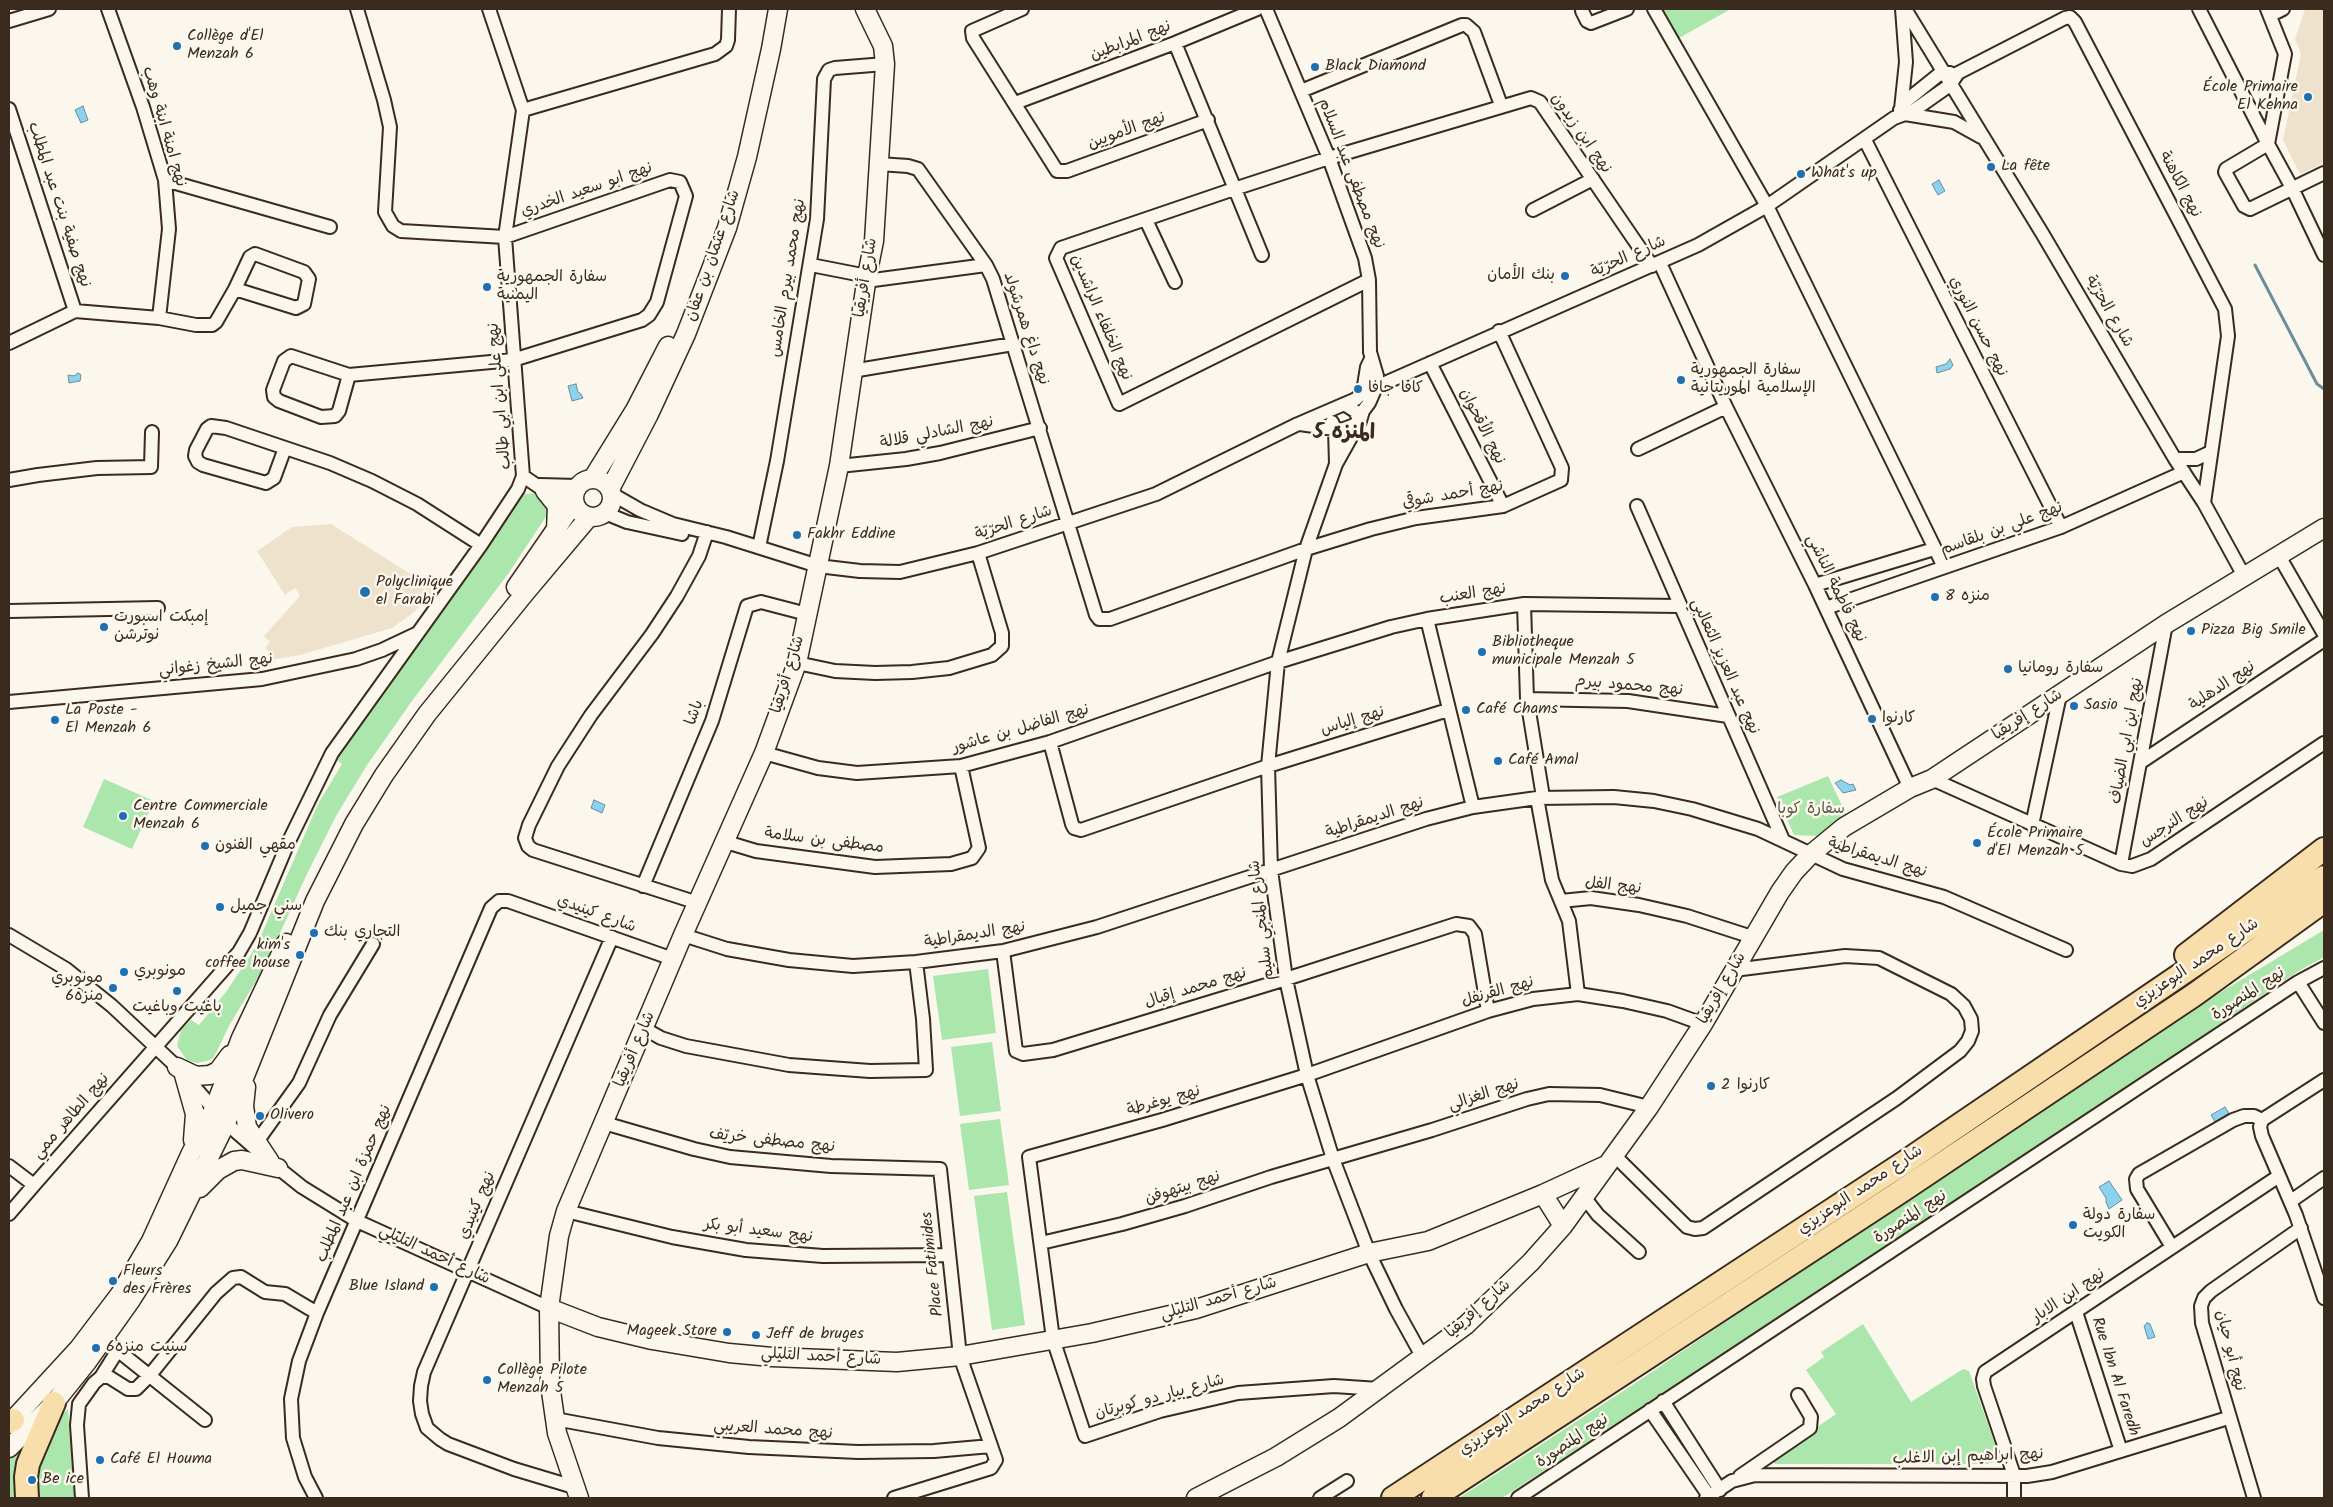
<!DOCTYPE html>
<meta charset="utf-8">
<style>
body{margin:0}
#map{position:relative;width:2333px;height:1507px;overflow:hidden;background:#fbf7ec;font-family:Kalam,sans-serif}
canvas{display:block}
.frame{position:absolute;inset:0;border:10px solid #3b2a1e;pointer-events:none}
</style>
<div id="map">
<canvas width="2333" height="1507"></canvas>
<div class="frame"></div>
</div>
<script>
const g = document.querySelector('canvas').getContext('2d');
g.lineJoin = 'round';
function fill(path, color) { g.fillStyle = color; g.fill(path, 'evenodd'); }
const toPath = rows => new Path2D(rows.map(r => 'M' + r).join(''));
function stroke(path, color, width, dash) { g.strokeStyle = color; g.lineWidth = width; g.lineCap = dash ? 'butt' : 'round'; g.setLineDash(dash || []); g.stroke(path); }
function label(font, color, halo, rows, align = 'center') {
  g.font = font + ' Kalam,"Playpen Sans Arabic",sans-serif'; g.lineWidth = 5; g.setLineDash([]); g.textBaseline = 'middle'; g.strokeStyle = halo; g.fillStyle = color; for (const [text, x, y, turn = 0] of rows) {
    g.save(); g.translate(x, y); g.rotate((+turn || 0) * Math.PI / 180); g.textAlign = isNaN(turn) ? turn : align; if (halo) g.strokeText(text, 0, 0); g.fillText(text, 0, 0); g.restore();
  }
}
fill(toPath([
 [2308,9,2324,9,2324,163,2300,174,2283,140,2301,54,2295,39,2305,10],
 [331,524,436,590,413,613,392,628,300,655,271,660,271,653,265,648,270,642,264,636,300,596,295,588,285,595,257,551,292,527]
]), '#eee2cd');
fill(toPath([
 [1662,9,1731,9,1679,38],
 [537,493,548,501,549,512,508,574,412,701,367,765,336,816,307,874,264,968,230,1024,217,1051,213,1058,207,1061,197,1063,187,1060,177,1046,181,1030,191,1020,199,1025,226,992,257,945,318,804,342,764,334,758,512,508,525,494],
 [1828,776,1846,814,1817,836,1794,835,1777,797],
 [104,779,154,801,132,849,83,827],
 [2324,930,2324,957,2297,972,1982,1185,1502,1498,1459,1498,1637,1382,2146,1037],
 [988,969,996,1033,942,1040,933,976],
 [992,1042,1001,1111,960,1116,951,1047],
 [1000,1119,1009,1185,969,1190,960,1124],
 [1007,1192,1025,1325,992,1330,974,1196],
 [1863,1324,1911,1402,1963,1369,1969,1371,1997,1450,1997,1457,1994,1462,1987,1464,1775,1464,1771,1459,1836,1414,1806,1370,1824,1357,1821,1352],
 [68,1409,75,1498,38,1498,35,1487,43,1439,54,1422],
 [26,1438,21,1453,20,1498,9,1498,9,1455]
]), '#abe6ac');
const water = toPath([
 [83,106,88,120,81,123,75,110,83,106],
 [1939,180,1945,191,1938,195,1932,184,1939,180],
 [1950,359,1953,365,1950,369,1937,373,1936,367,1946,364,1950,359],
 [78,373,81,375,80,381,69,383,68,375,74,376,78,373],
 [576,384,578,392,581,394,583,398,572,401,568,386,576,384],
 [1841,780,1850,785,1853,784,1856,790,1843,793,1835,783,1841,780],
 [594,800,605,805,602,813,591,808,594,800],
 [2225,1107,2229,1113,2215,1122,2211,1115,2225,1107],
 [2109,1181,2122,1200,2109,1209,2106,1202,2106,1198,2099,1187,2109,1181],
 [2147,1323,2150,1324,2155,1337,2148,1339,2144,1326,2147,1323]
]);
fill(water, '#8cd1ed');
stroke(water, '#6c8e9a', 1);
stroke(toPath([
 [2255,265,2317,384,2324,389]
]), '#6c8e9a', 3);
const street = toPath([
 [108,9,143,107,165,180,169,229,159,318],
 [489,9,523,110,505,237,523,476,545,491,559,497,573,499],
 [1022,9,972,31,973,38,1057,171,1067,171,1208,120],
 [1266,9,1329,158,1365,258,1369,280,1370,352,1377,376,1376,387,1369,403,1363,411,1360,421,1352,426,1341,430,1300,424],
 [1654,9,1767,206,1944,567],
 [1902,9,1906,62,1901,109,1905,114,1954,122,1981,137],
 [1905,9,2042,233,2175,459,2204,503,2244,576],
 [2199,9,2268,144,2292,188,2324,255],
 [2267,9,2285,54,2268,144,2226,169,2225,172,2244,206,2250,209,2324,173],
 [1582,11,1587,21,1591,23,1627,9],
 [2271,15,2283,9],
 [9,21,49,9],
 [1175,43,1262,255],
 [1301,91,1462,25,1466,25,1474,32,1501,105],
 [1015,103,1175,43,1257,9],
 [9,109,75,311],
 [523,110,715,54,726,46,728,40,729,9],
 [1900,110,1906,101,1942,72,1950,73],
 [1865,140,2061,527],
 [879,164,908,166,918,169,986,265,993,279,1096,615,1099,619,1110,619,1306,549,1371,529,1416,518,1503,506,1561,480,1562,468,1499,331],
 [165,180,330,227],
 [1533,210,1593,179],
 [1146,220,1175,282],
 [1660,263,1726,407,1815,585,1910,788],
 [811,265,867,276],
 [1369,280,1119,404,1056,258,1061,248,1234,189,1329,158,1531,98,1540,102,1652,266],
 [866,281,986,265],
 [9,343,75,311,159,318,196,325,212,325,216,322,235,289,250,257,255,254,304,272,309,279,304,304,296,308,235,289],
 [1430,363,1503,506],
 [852,371,1013,344],
 [349,375,339,411,335,416,321,417,279,401,274,397,273,390,284,361,291,356,349,375,513,360,642,320,649,315,657,302,686,196,680,182,670,180,505,237,401,231,393,226,385,212,390,127,384,100,357,9],
 [1361,395,1370,393,1376,387,1698,245,1767,206,1894,118,1913,111,1950,85,1958,73,2065,18,2070,17,2075,22,2225,309,2228,336,2204,503],
 [1344,404,1355,411,1360,421,1336,464,1306,549,1278,662,1268,766,1271,870,1286,979,1307,1075,1333,1159,1369,1253,1396,1309,1422,1356],
 [1332,422,1335,429,1336,464],
 [285,448,274,478,266,483,203,465,198,462,195,456,196,450,207,429,211,426,226,428,330,463,372,481,417,504,481,545],
 [1638,449,1726,407],
 [2175,459,2196,459,2211,452],
 [839,466,906,459,940,453,1040,428],
 [9,480,38,475,97,468,151,467,152,432],
 [540,485,577,486],
 [612,494,640,510,673,524,726,537,818,566,860,571,900,572,978,553,1156,494,1298,424,1356,399,1363,392,1367,367,1371,359],
 [1637,506,1783,840],
 [605,513,627,522,682,534],
 [759,547,777,461,817,219,824,79,829,70,835,68,885,64],
 [2279,556,2324,634],
 [1815,585,1934,549],
 [1524,604,1527,699,1543,797],
 [1826,608,2061,527,2184,472],
 [9,611,158,608],
 [1427,619,1473,807],
 [797,663,835,671,875,673,912,672,949,668,992,655,1002,646,1002,633,978,553],
 [1527,699,1628,701,1728,716],
 [9,702,262,679,356,659,382,650,418,633],
 [1050,742,1072,824,1074,828,1081,830,1268,766,1448,710],
 [764,753,818,768,857,773,961,766,1050,742,1278,662,1391,627,1427,619,1524,604,1679,606],
 [2141,762,2324,640],
 [1932,779,2121,864,2132,866,2151,859,2324,743],
 [1537,798,1552,880,1569,921,1578,994],
 [2032,825,2060,695],
 [726,842,756,851,875,867,951,864,972,858,979,848,961,766],
 [2121,864,2166,624],
 [643,886,712,721,747,606,761,602,807,614],
 [1561,901,1591,898,1639,905,1687,916,1752,937],
 [698,903,533,850,528,846,525,838,529,825,558,766,591,715,652,634,677,596,699,556,707,532],
 [9,935,66,969,112,1006,177,1067,226,1123,257,1150],
 [683,935,727,949,789,960,853,966,916,962,1003,951,1097,927,1426,819,1473,807,1537,798,1614,797,1654,801,1692,809,1758,829,1843,869,1944,897,2066,950],
 [1003,951,1016,1051,1023,1054,1053,1050,1286,979,1456,924,1469,926,1475,934,1488,1011],
 [2298,982,2324,1023],
 [645,1029,661,1038,686,1046,789,1065,870,1071,926,1070,923,1019,916,962],
 [2262,1120,2324,1080],
 [604,1123,694,1149,730,1157,831,1166,940,1169,960,1356,996,1460,991,1468,894,1498],
 [256,1143,299,1083,330,1015,373,944],
 [1614,1155,1687,1227,1695,1229,1703,1228,1897,1098,1960,1051,1968,1041,1972,1031,1971,1019,1964,1006,1951,994,1879,958,1845,956,1734,970],
 [272,1163,302,1187,357,1221,549,1308],
 [9,1166,34,1185,239,952,250,933,288,843,332,753,481,545,518,489,523,476],
 [1584,1197,1598,1215,1639,1252],
 [2291,1201,2324,1178],
 [566,1211,672,1237,746,1250,823,1256,948,1255],
 [9,1214,34,1185],
 [1041,1243,1122,1224,1185,1206,1271,1177,1432,1130,1527,1099,1549,1094,1600,1095,1649,1107],
 [2172,1247,2137,1189,2136,1179,2139,1174,2233,1120,2244,1116,2254,1116,2262,1120,2260,1127,2262,1136,2296,1215,2324,1298],
 [2076,1312,2121,1451],
 [111,1345,205,1420],
 [101,1377,109,1377,128,1389,136,1389,150,1375,216,1293,233,1278,241,1277,265,1292,285,1294,317,1313],
 [1379,1389,1334,1386,1238,1393,1160,1411,1085,1436,1053,1339,1029,1157,1162,1120,1307,1075,1488,1011,1533,999,1578,994,1623,1001,1667,1011,1703,1024],
 [1663,1401,1720,1490],
 [1650,1410,1709,1496],
 [555,1419,658,1438,749,1447,858,1452,934,1451,991,1446],
 [1740,1476,1810,1428,1811,1417,1798,1395],
 [574,1487,514,1469,448,1444,440,1439,427,1428,422,1414,420,1401,421,1386,424,1372,612,937],
 [82,1498,77,1425,79,1404,94,1383,101,1377,118,1350],
 [316,1498,305,1477,293,1438,291,1399,299,1361,317,1313,491,908,499,901,508,901,673,959],
 [1320,1498,1347,1481],
 [1518,1498,2298,982,2324,968],
 [1706,1498,1732,1481,1755,1475,2027,1476,2052,1472,2228,1418],
 [2014,1498,2014,1475,1984,1386,1983,1379,1985,1372,2279,1176],
 [2254,1498,2202,1323,2201,1306,2204,1298,2211,1291,2301,1228]
]);
const secondary = toPath([
 [593,478,635,410,668,346],
 '574 498a19 19 0 1 1 38 0a19 19 0 1 1-38 0Z',
 [610,489,649,414,686,334,727,228,747,157,771,49,778,9],
 [545,491,557,506,556,531],
 [516,587,574,503],
 [177,1067,196,1076,210,1075,218,1071,230,1055],
 [184,1075,195,1114,193,1140],
 [246,1087,244,1106,247,1127,270,1162],
 [200,1188,218,1170,234,1161,242,1160,278,1168],
 [1543,1194,1563,1226],
 [549,1308,598,1327,652,1340,729,1353,772,1357,897,1362,960,1356,1092,1333,1196,1309,1369,1253,1428,1241,1543,1194,1604,1166],
 [9,1424,79,1348,120,1294,151,1241,191,1153,214,1109,241,1038,286,943],
 [9,1448,54,1403,87,1362,131,1300,168,1241,226,1123,315,901,354,824,384,775,427,714,525,593,589,517],
 [579,1498,557,1433,550,1384,549,1308,559,1236,566,1211,683,935,764,753,797,663,839,466,867,276,874,241,885,64,883,46,865,9],
 [1196,1498,1276,1457,1339,1418,1466,1325,1531,1262,1563,1226,1649,1107,1703,1024,1780,892,1794,872,1810,855,1844,827,1910,788,1932,779,2166,624,2324,528]
]);
const highway = toPath([
 [2186,955,2324,849],
 [9,1422,13,1420],
 [27,1498,26,1477,28,1464,54,1403],
 [1393,1498,1905,1162,2324,877],
 [1433,1498,1900,1192,2194,995,2324,901]
]);
stroke(street, '#3b2a1e', 16);
stroke(secondary, '#3b2a1e', 21);
stroke(highway, '#3b2a1e', 26);
stroke(street, '#fbf7ec', 12);
stroke(secondary, '#fbf7ec', 18);
stroke(highway, '#f8deab', 22);
for (const [x, y, r, color] of [
 [177,46,5,"#1f6fb2"],
 [1315,67,5,"#1f6fb2"],
 [2308,97,5,"#1f6fb2"],
 [1991,167,5,"#1f6fb2"],
 [1801,174,5,"#1f6fb2"],
 [1565,276,5,"#1f6fb2"],
 [487,287,5,"#1f6fb2"],
 [1681,380,5,"#1f6fb2"],
 [1358,389,5,"#1f6fb2"],
 [797,535,5,"#1f6fb2"],
 [365,592,6,"#1f6fb2"],
 [1935,597,5,"#1f6fb2"],
 [104,627,5,"#1f6fb2"],
 [2191,631,5,"#1f6fb2"],
 [1482,652,5,"#1f6fb2"],
 [2008,669,5,"#1f6fb2"],
 [2074,706,5,"#1f6fb2"],
 [1466,710,5,"#1f6fb2"],
 [1872,719,5,"#1f6fb2"],
 [55,720,5,"#1f6fb2"],
 [1498,761,5,"#1f6fb2"],
 [123,816,5,"#1f6fb2"],
 [1977,843,5,"#1f6fb2"],
 [205,846,5,"#1f6fb2"],
 [220,907,5,"#1f6fb2"],
 [314,933,5,"#1f6fb2"],
 [300,955,5,"#1f6fb2"],
 [124,972,5,"#1f6fb2"],
 [113,988,5,"#1f6fb2"],
 [177,991,5,"#1f6fb2"],
 [1711,1086,5,"#1f6fb2"],
 [260,1116,5,"#1f6fb2"],
 [2073,1225,5,"#1f6fb2"],
 [113,1281,5,"#1f6fb2"],
 [434,1287,5,"#1f6fb2"],
 [727,1332,5,"#1f6fb2"],
 [756,1335,5,"#1f6fb2"],
 [96,1348,5,"#1f6fb2"],
 [487,1380,5,"#1f6fb2"],
 [100,1460,5,"#1f6fb2"],
 [32,1480,5,"#1f6fb2"]
]) { const dot = new Path2D(); dot.arc(x, y, r, 0, 2 * Math.PI); g.fillStyle = color; g.fill(dot); stroke(dot, '#fbf7ec', 2); }
label('16px', '#3b2a1e', '#fbf7ec', [
 ["Collège d'El",187,37],
 ["Menzah 6",187,55],
 ["Black Diamond",1325,67],
 ["École Primaire",2298,88,"right"],
 ["El Kehna",2298,106,"right"],
 ["La fête",2001,167],
 ["What's up",1811,174],
 ["بنك الأمان",1555,276,"right"],
 ["سفارة الجمهورية",497,278],
 ["اليمنية",497,296],
 ["سفارة الجمهورية",1691,371],
 ["الإسلامية الموريتانية",1691,389],
 ["كافا جافا",1368,389],
 ["Fakhr Eddine",807,535],
 ["Polyclinique",376,583],
 ["el Farabi",376,601],
 ["منزه 8",1945,597],
 ["إمبكت اسبورت",114,618],
 ["نوترشن",114,636],
 ["Pizza Big Smile",2201,631],
 ["Bibliotheque",1492,643],
 ["municipale Menzah 5",1492,661],
 ["سفارة رومانيا",2018,669],
 ["Sasio",2084,706],
 ["Café Chams",1476,710],
 ["La Poste -",65,711],
 ["El Menzah 6",65,729],
 ["كارنوا",1882,719],
 ["Café Amal",1508,761],
 ["Centre Commerciale",133,807],
 ["Menzah 6",133,825],
 ["École Primaire",1987,834],
 ["d'El Menzah 5",1987,852],
 ["مقهي الفنون",215,846],
 ["سني جميل",230,907],
 ["التجاري بنك",324,933],
 ["kim's",290,946,"right"],
 ["coffee house",290,964,"right"],
 ["مونوبري",134,972],
 ["مونوبري",103,979,"right"],
 ["منزه6",103,997,"right"],
 ["باغيت وباغيت",177,1008,"center"],
 ["كارنوا 2",1721,1086],
 ["Olivero",270,1116],
 ["سفارة دولة",2083,1216],
 ["الكويت",2083,1234],
 ["Fleurs",123,1272],
 ["des Frères",123,1290],
 ["Blue Island",424,1287,"right"],
 ["Mageek Store",717,1332,"right"],
 ["Jeff de bruges",766,1335],
 ["سنيت منزه6",106,1348],
 ["Collège Pilote",497,1371],
 ["Menzah 5",497,1389],
 ["Café El Houma",110,1460],
 ["Be ice",42,1480]
], 'left');
label('16px', '#3b2a1e', '#fbf7ec', [
 ["نهج المرابطين",1131,42,-21],
 ["نهج امنة ابنة وهب",163,127,74],
 ["نهج الأمويين",1127,132,-20],
 ["نهج ابن زيدون",1580,134,55],
 ["نهج مصطفى عبد السلام",1350,174,69],
 ["نهج الكاهنة",2179,185,62],
 ["نهج ابو سعيد الخدري",587,191,-19],
 ["نهج صفية بنت عبد المطلب",58,205,72],
 ["شارع عثمان بن عفان",714,256,-71],
 ["شارع الحرّيّة",1629,258,-24],
 ["نهج محمد بيرم الخامس",789,278,-81],
 ["شارع أفريقيا",867,278,-81],
 ["شارع الحرّيّة",2108,312,60],
 ["نهج الخلفاء الراشدين",1100,318,67],
 ["نهج حسن النوري",1977,327,63],
 ["نهج داغ همرشولد",1025,329,72],
 ["نهج علي ابن ابي طالب",501,396,-95],
 ["نهج الأقحوان",1481,427,63],
 ["نهج الشادلي قلالة",937,434,-11],
 ["نهج أحمد شوقي",1453,496,-10],
 ["شارع الحرّيّة",1014,524,-18],
 ["نهج علي بن بلقاسم",2002,530,-20],
 ["نهج فاطمة الناشي",1835,589,64],
 ["نهج العنب",1473,595,-9],
 ["نهج الشيخ زغواني",216,666,-6],
 ["نهج عبد العزيز الثعالبي",1724,667,66],
 ["شارع أفريقيا",789,675,-73],
 ["نهج محمود بيرم",1629,687,5],
 ["نهج الدهلية",2223,687,-34],
 ["باشا",696,713,-70],
 ["شارع إفريقيا",2028,716,-33],
 ["نهج إلياس",1353,722,-17],
 ["نهج الفاضل بن عاشور",1021,730,-16],
 ["نهج ابن ابي الضياف",2128,741,-80],
 ["نهج الديمقراطية",1375,819,-18],
 ["نهج النرجس",2175,823,-33],
 ["مصطفى بن سلامة",824,842,7],
 ["نهج الديمقراطية",1877,859,17],
 ["نهج الفل",1613,887,6],
 ["شارع كينيدي",596,915,20],
 ["شارع المنجي سليم",1263,920,-97],
 ["نهج الديمقراطية",975,936,-9],
 ["شارع محمد البوعزيزي",2197,964,-34],
 ["نهج محمد إقبال",1196,989,-17],
 ["شارع إفريقيا",1723,989,-60],
 ["نهج القرنفل",1498,993,-16],
 ["نهج المنصورة",2249,995,-33],
 ["شارع أفريقيا",636,1050,-67],
 ["نهج الغزالي",1484,1096,-18],
 ["نهج يوغرطة",1164,1102,-16],
 ["نهج الطاهر ممي",72,1117,-49],
 ["نهج مصطفى خريّف",772,1142,6],
 ["نهج حمزة ابن عبد المطلب",355,1184,-67],
 ["نهج بيتهوفن",1183,1189,-18],
 ["شارع محمد البوعزيزي",1861,1191,-34],
 ["نهج كينيدي",478,1206,-67],
 ["نهج المنصورة",1911,1218,-33],
 ["نهج سعيد أبو بكر",758,1232,7],
 ["شارع أحمد التليلي",434,1256,25],
 ["Place Fatimides",934,1264,-96],
 ["نهج ابن الابار",2069,1297,-34],
 ["شارع أحمد التليلي",1219,1300,-16],
 ["شارع إفريقيا",1479,1310,-41],
 ["نهج أبو حيان",2229,1351,76],
 ["شارع أحمد التليلي",821,1358,3],
 ["Rue Ibn Al Faredh",2114,1377,72],
 ["شارع بيار دو كوبرتان",1160,1398,-15],
 ["شارع محمد البوعزيزي",1523,1413,-33],
 ["نهج محمد العريبي",773,1431,4],
 ["نهج المنصورة",1573,1442,-34],
 ["نهج ابراهيم إبن الاغلب",1968,1458,-2]
]);
label('16px', '#575942', '#fbf7ec', [
 ["سفارة كوبا",1811,810]
]);
label('bold 21px', '#3b2a1e', '#fbf7ec', [
 ["المنزه 5",1344,434]
]);
</script>
